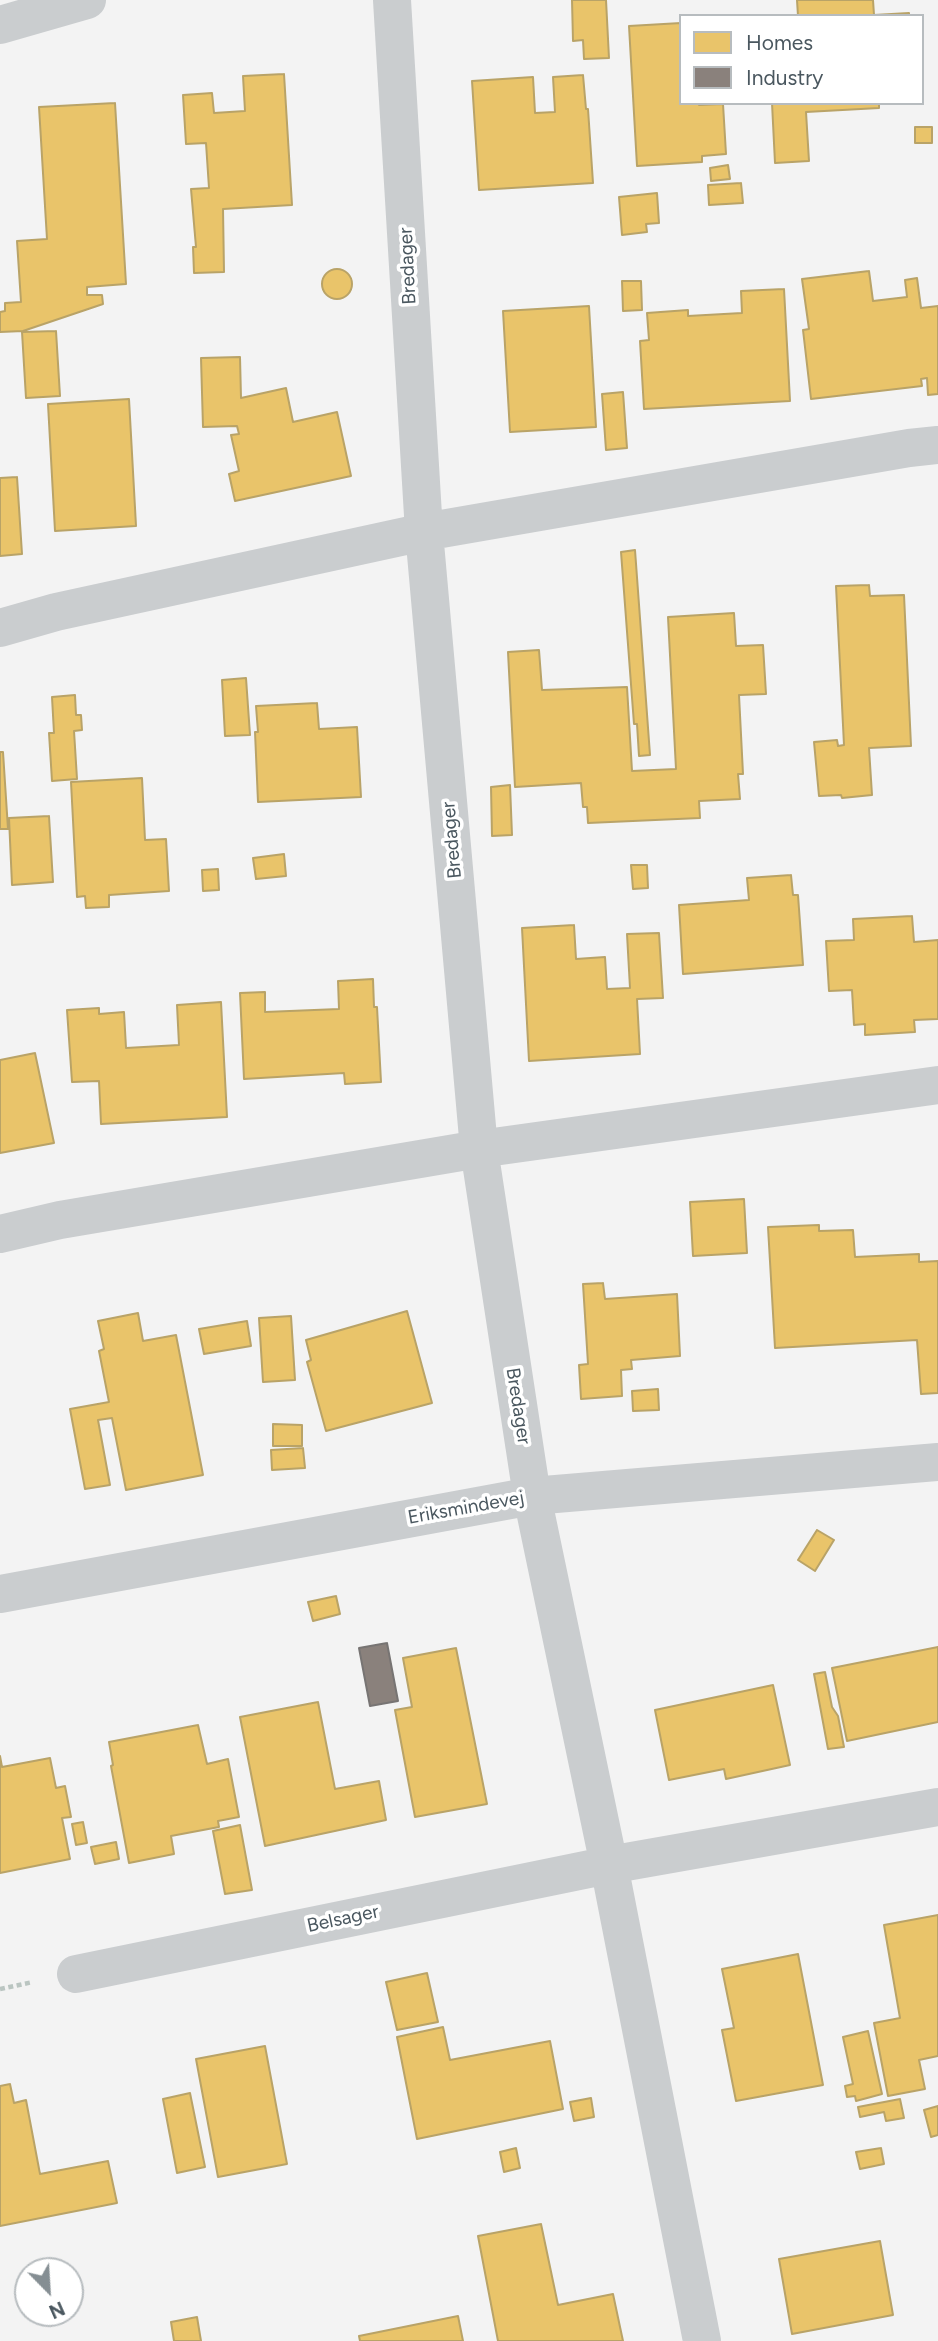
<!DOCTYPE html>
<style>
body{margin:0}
#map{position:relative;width:938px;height:2341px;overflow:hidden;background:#f3f3f3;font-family:Figtree,sans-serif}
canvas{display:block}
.legend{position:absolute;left:679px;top:14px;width:245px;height:91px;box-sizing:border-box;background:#fff;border:2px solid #b7bcbf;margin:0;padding:9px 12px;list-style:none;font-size:21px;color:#4a575f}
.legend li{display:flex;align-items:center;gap:14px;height:35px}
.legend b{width:35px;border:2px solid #b7bcbf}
.north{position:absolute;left:14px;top:2257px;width:70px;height:70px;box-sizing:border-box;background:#fff;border:2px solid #b7bcbf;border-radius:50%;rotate:156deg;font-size:19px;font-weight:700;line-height:28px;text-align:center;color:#4a575f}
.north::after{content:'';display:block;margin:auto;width:24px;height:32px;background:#858e93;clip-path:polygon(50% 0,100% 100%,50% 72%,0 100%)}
</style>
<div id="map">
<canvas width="938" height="2341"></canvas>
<ul class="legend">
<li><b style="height:19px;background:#e9c46a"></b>Homes</li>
<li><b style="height:19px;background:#8a817c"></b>Industry</li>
</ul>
<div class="north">N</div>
</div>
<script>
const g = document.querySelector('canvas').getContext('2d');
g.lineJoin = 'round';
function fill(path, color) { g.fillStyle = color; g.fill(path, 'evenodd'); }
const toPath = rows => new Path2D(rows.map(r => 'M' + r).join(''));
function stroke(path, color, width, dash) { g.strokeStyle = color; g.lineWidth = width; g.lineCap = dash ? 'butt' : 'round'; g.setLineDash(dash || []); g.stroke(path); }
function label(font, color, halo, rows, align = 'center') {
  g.font = font + ' Figtree,sans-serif'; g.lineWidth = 7; g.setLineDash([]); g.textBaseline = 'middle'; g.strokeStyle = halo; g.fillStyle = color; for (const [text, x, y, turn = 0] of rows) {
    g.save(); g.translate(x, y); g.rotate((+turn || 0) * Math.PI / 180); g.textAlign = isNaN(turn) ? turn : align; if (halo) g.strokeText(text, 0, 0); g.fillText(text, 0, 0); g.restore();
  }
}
const homes = toPath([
 [572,0,606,0,609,58,584,59,583,40,573,41,572,0],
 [797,0,873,0,874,15,909,13,909,16,798,16,797,0],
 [681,23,681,103,699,103,699,105,723,104,726,154,702,156,702,162,637,166,629,26,681,23],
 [284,74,292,205,223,209,224,272,194,273,193,247,196,247,191,189,209,188,206,143,186,144,183,95,212,93,214,113,245,111,243,76,284,74],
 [583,75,586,109,588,109,593,183,479,190,472,81,533,77,535,113,555,112,553,77,583,75],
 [115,103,126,284,87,287,87,295,102,295,103,304,23,331,0,332,0,312,5,311,5,303,21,302,17,241,47,239,39,107,115,103],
 [772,103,879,103,879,108,806,112,809,161,775,163,772,103],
 [915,127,932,127,932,143,915,143,915,127],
 [728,165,730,179,711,181,710,168,728,165],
 [741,183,743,203,709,205,708,185,741,183],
 [657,193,659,223,646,224,647,232,622,235,619,197,657,193],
 '322 284a15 15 0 1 1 30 0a15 15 0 1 1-30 0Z',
 [869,271,873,301,907,297,905,280,917,278,921,308,938,306,938,394,928,395,927,378,921,379,922,386,811,399,803,330,809,329,802,279,869,271],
 [622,281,641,281,642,310,623,311,622,281],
 [784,289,790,401,644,409,640,341,649,340,647,313,688,310,688,316,742,313,741,291,784,289],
 [589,306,596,427,510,432,503,311,589,306],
 [56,331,60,396,26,398,22,332,56,331],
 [240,357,241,398,286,388,293,422,337,412,351,476,235,501,229,474,239,471,231,435,239,434,237,426,203,427,201,358,240,357],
 [623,392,627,448,606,450,602,394,623,392],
 [129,399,136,526,55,531,48,404,129,399],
 [17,477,22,554,0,556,0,478,17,477],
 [635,550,650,755,639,756,637,724,634,724,621,552,635,550],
 [869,585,870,596,904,595,911,746,869,748,872,795,842,798,841,795,819,796,814,742,837,740,838,746,844,745,836,586,869,585],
 [734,613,736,646,763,645,766,694,739,695,743,774,738,774,740,799,699,801,700,818,588,823,587,807,583,807,581,783,515,787,508,652,539,650,542,690,627,687,632,771,676,769,668,617,734,613],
 [246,678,250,735,225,736,222,680,246,678],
 [75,695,76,715,81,715,82,730,74,731,77,779,52,781,49,733,54,733,52,697,75,695],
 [317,703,319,729,357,727,361,797,258,802,255,732,258,732,256,706,317,703],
 [0,752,3,752,8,829,0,829,0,752],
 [142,778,145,840,166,839,169,891,109,895,109,907,86,908,85,896,77,897,71,782,142,778],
 [510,785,512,835,492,836,491,787,510,785],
 [49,816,53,882,12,885,9,818,49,816],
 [284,854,286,876,256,879,253,858,284,854],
 [631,865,647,865,648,888,633,889,631,865],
 [218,869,219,890,203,891,202,870,218,869],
 [791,875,793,895,798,895,803,965,683,974,679,905,749,900,747,878,791,875],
 [912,916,914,942,938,940,938,1019,914,1020,915,1032,865,1035,865,1024,854,1025,852,990,829,991,826,941,854,940,853,919,912,916],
 [574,925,576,959,605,957,607,989,630,988,627,934,659,933,663,998,637,999,640,1054,529,1061,522,928,574,925],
 [373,979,374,1007,377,1007,381,1082,345,1084,344,1073,244,1079,240,993,265,992,265,1012,339,1009,338,981,373,979],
 [221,1002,227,1117,101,1124,99,1081,72,1082,67,1010,99,1008,99,1014,124,1012,126,1048,179,1045,177,1005,221,1002],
 [35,1053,54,1143,0,1153,0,1060,35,1053],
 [744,1199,747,1253,693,1256,690,1202,744,1199],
 [819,1225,819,1231,853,1230,855,1257,919,1254,919,1262,938,1261,938,1393,921,1394,917,1340,775,1348,768,1227,819,1225],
 [603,1283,605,1299,677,1294,680,1356,631,1360,632,1369,621,1370,622,1396,581,1399,579,1365,588,1364,583,1284,603,1283],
 [407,1311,432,1403,326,1431,307,1362,311,1360,306,1340,407,1311],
 [138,1313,143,1341,176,1335,203,1475,126,1490,112,1418,98,1420,110,1485,85,1489,70,1409,109,1402,99,1351,104,1349,98,1321,138,1313],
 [291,1316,295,1380,263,1382,259,1318,291,1316],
 [247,1321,251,1346,204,1354,199,1329,247,1321],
 [658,1389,659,1410,633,1411,632,1391,658,1389],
 [273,1424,302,1425,302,1446,273,1446,273,1424],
 [303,1448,305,1468,272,1470,271,1450,303,1448],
 [817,1530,834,1540,815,1571,798,1560,817,1530],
 [336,1596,340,1614,313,1621,308,1602,336,1596],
 [938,1647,938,1722,847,1741,832,1668,938,1647],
 [456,1648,487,1804,415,1817,395,1710,412,1707,403,1658,456,1648],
 [825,1672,832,1707,838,1716,844,1747,828,1749,814,1674,825,1672],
 [773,1685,790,1765,726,1779,724,1769,669,1780,655,1710,773,1685],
 [318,1702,335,1789,379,1781,386,1820,265,1846,240,1717,318,1702],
 [198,1725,207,1764,228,1759,239,1817,218,1821,219,1827,171,1836,174,1854,129,1863,111,1766,113,1765,109,1742,198,1725],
 [0,1756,2,1767,50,1758,56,1788,65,1786,71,1817,62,1818,70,1859,0,1873,0,1756],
 [83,1822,87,1843,76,1845,72,1824,83,1822],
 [240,1825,252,1890,225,1894,213,1831,240,1825],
 [116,1842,119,1859,95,1864,91,1847,116,1842],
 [938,1915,938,2056,919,2060,925,2089,888,2096,874,2023,900,2018,884,1925,938,1915],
 [798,1954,823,2085,736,2101,722,2030,734,2028,722,1969,798,1954],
 [427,1973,438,2022,397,2030,386,1982,427,1973],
 [443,2027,450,2060,550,2041,563,2109,417,2139,397,2037,443,2027],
 [868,2031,882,2094,856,2101,855,2096,847,2097,845,2086,853,2084,843,2037,868,2031],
 [265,2046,287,2164,218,2177,196,2059,265,2046],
 [10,2084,14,2103,26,2100,40,2174,108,2161,117,2203,0,2226,0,2086,10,2084],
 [190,2093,205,2167,177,2173,163,2099,190,2093],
 [591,2098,594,2117,574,2121,570,2102,591,2098],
 [900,2099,904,2118,886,2121,884,2112,860,2117,858,2107,900,2099],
 [938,2106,938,2135,931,2137,924,2110,938,2106],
 [516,2148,520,2168,504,2172,500,2152,516,2148],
 [881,2148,884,2164,860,2169,856,2152,881,2148],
 [541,2224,558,2305,613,2294,623,2341,498,2341,478,2236,541,2224],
 [880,2241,893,2315,792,2334,779,2259,880,2241],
 [458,2316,463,2341,360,2341,359,2336,458,2316],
 [197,2317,201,2341,174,2341,171,2322,197,2317]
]);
fill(homes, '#e9c46a');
stroke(homes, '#b9a367', 2);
const industry = toPath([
 [387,1643,398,1701,370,1706,359,1648,387,1643]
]);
fill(industry, '#8a817c');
stroke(industry, '#777473', 2);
stroke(toPath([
 [0,1989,33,1982]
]), '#bac5c1', 4.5, [5, 3.5]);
stroke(toPath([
 [392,0,424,532,479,1149,532,1496,609,1865,702,2341],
 [0,25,87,0],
 [0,628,56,612,424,532,909,448,938,445],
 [0,1234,60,1220,479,1149,938,1085],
 [0,1594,532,1496,938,1462],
 [76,1974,609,1865,938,1807]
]), '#cacdcf', 38);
label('19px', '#4a575f', '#fff', [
 ["Bredager",408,266,-93],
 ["Bredager",452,840,-95],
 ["Bredager",518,1406,81],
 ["Eriksmindevej",466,1508,-10],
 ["Belsager",343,1919,-12]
]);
</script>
